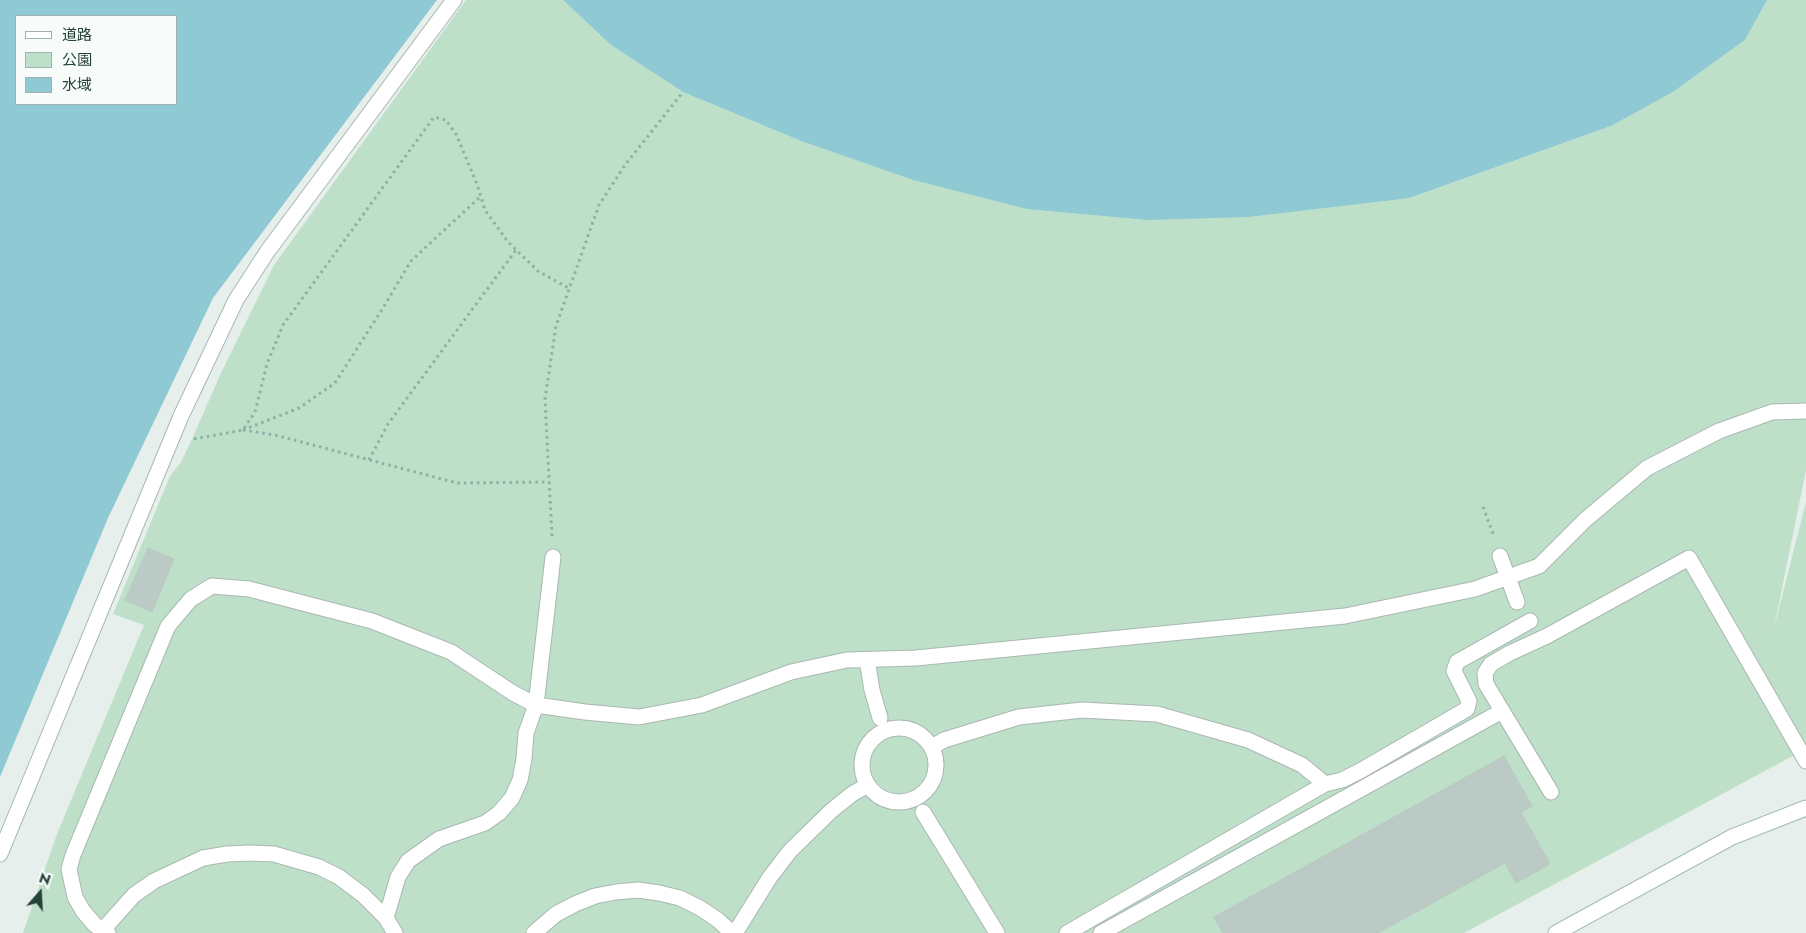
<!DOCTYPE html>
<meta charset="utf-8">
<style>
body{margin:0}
#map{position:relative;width:1806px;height:933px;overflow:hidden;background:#e6efeb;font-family:Jost,"Noto Sans JP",sans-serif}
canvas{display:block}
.legend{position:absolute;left:15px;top:15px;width:162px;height:90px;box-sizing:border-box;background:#f7fbf9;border:1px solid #a3b1ad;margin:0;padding:6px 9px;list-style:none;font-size:15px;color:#24423a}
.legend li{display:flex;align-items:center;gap:10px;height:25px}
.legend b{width:25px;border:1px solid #a3b1ad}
.north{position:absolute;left:15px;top:868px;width:50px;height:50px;-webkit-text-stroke:4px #f7fbf9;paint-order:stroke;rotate:19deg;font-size:14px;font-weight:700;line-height:20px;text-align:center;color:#24423a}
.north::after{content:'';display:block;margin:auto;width:18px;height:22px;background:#24423a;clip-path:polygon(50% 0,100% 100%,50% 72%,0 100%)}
</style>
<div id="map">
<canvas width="1806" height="933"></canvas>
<ul class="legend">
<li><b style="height:6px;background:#fff"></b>道路</li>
<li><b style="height:14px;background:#bfe0c8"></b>公園</li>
<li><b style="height:14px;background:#8ec9d4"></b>水域</li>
</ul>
<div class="north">N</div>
</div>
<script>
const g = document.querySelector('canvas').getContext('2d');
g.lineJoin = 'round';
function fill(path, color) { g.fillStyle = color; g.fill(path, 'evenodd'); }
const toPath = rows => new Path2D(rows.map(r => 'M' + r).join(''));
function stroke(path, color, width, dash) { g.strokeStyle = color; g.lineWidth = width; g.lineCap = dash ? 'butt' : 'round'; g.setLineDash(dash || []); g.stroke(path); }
fill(toPath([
 [466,0,563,0,611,45,683,92,801,141,910,179,1411,198,1611,126,1673,92,1745,40,1767,0,1806,0,1806,470,1774,628,1806,502,1806,760,1802,751,1464,933,23,933,57,834,144,625,113,614,170,476,181,462,192,439,220,375,274,265]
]), '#bfe0c8');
fill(toPath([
 [0,0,437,0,213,298,108,518,0,777],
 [176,16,176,104,16,104,16,16],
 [563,0,1767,0,1745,40,1673,92,1611,126,1410,198,1248,217,1148,220,1027,209,910,179,801,141,683,92,611,45]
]), '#8ec9d4');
const building = toPath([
 [148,548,174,559,152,612,125,600,148,548],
 [1504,756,1532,806,1521,812,1550,864,1516,883,1505,863,1378,933,1223,933,1214,917,1504,756]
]);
fill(building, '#bbcac4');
stroke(building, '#b8c9c2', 1);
const lane = toPath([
 [1551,792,1486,684,1485,673,1491,664,1510,653,1547,636,1689,558,1806,761],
 [0,854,181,416,236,300,267,252,454,0],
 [1101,933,1502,711]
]);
const street = toPath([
 [1500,556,1517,602],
 [867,660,872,690,880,718],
 '862 765a37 37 0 1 1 74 0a37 37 0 1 1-74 0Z',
 [932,747,944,740,1019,717,1082,710,1157,714,1248,740,1302,765,1325,784],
 [923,812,997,933],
 [386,918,398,877,408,861,439,839,485,823,499,813,512,798,520,780,524,759,526,733,536,705,553,557],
 [100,933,134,895,154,881,203,858,227,854,250,853,274,854,319,867,339,877,363,895,386,918,395,933],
 [108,933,95,925,83,911,75,897,69,869,73,855,168,626,191,599,212,586,249,589,372,621,451,652,513,693,536,705,585,712,639,717,702,705,791,672,847,660,916,658,1345,616,1475,589,1539,566,1585,520,1647,468,1719,431,1772,412,1806,411],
 [534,933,556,914,575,904,595,896,616,892,638,890,659,893,680,898,700,908,718,920,732,933],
 [735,933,770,877,790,851,831,811,852,794,868,785],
 [1067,933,1325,784,1342,780,1360,771,1467,709,1469,701,1454,671,1457,662,1530,621]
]);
const secondary = toPath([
 [1556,933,1732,837,1806,808]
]);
stroke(lane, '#a8b8b2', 17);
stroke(street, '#a8b8b2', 17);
stroke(secondary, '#a4bbb3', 17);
stroke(toPath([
 [243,430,299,408,335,383,383,308,411,261,481,196],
 [243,430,275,435,457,483,549,482],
 [194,439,243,430,255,412,267,364,283,325,434,117,446,120,456,134,477,184,485,210,508,242,538,271,570,289],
 [369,460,388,424,516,250],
 [1483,507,1494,536],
 [552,536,545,399,556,326,599,205,625,165,683,92]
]), '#86b3a5', 3, [2.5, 4]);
stroke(lane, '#fff', 15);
stroke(street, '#fff', 15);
stroke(secondary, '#fff', 15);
</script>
